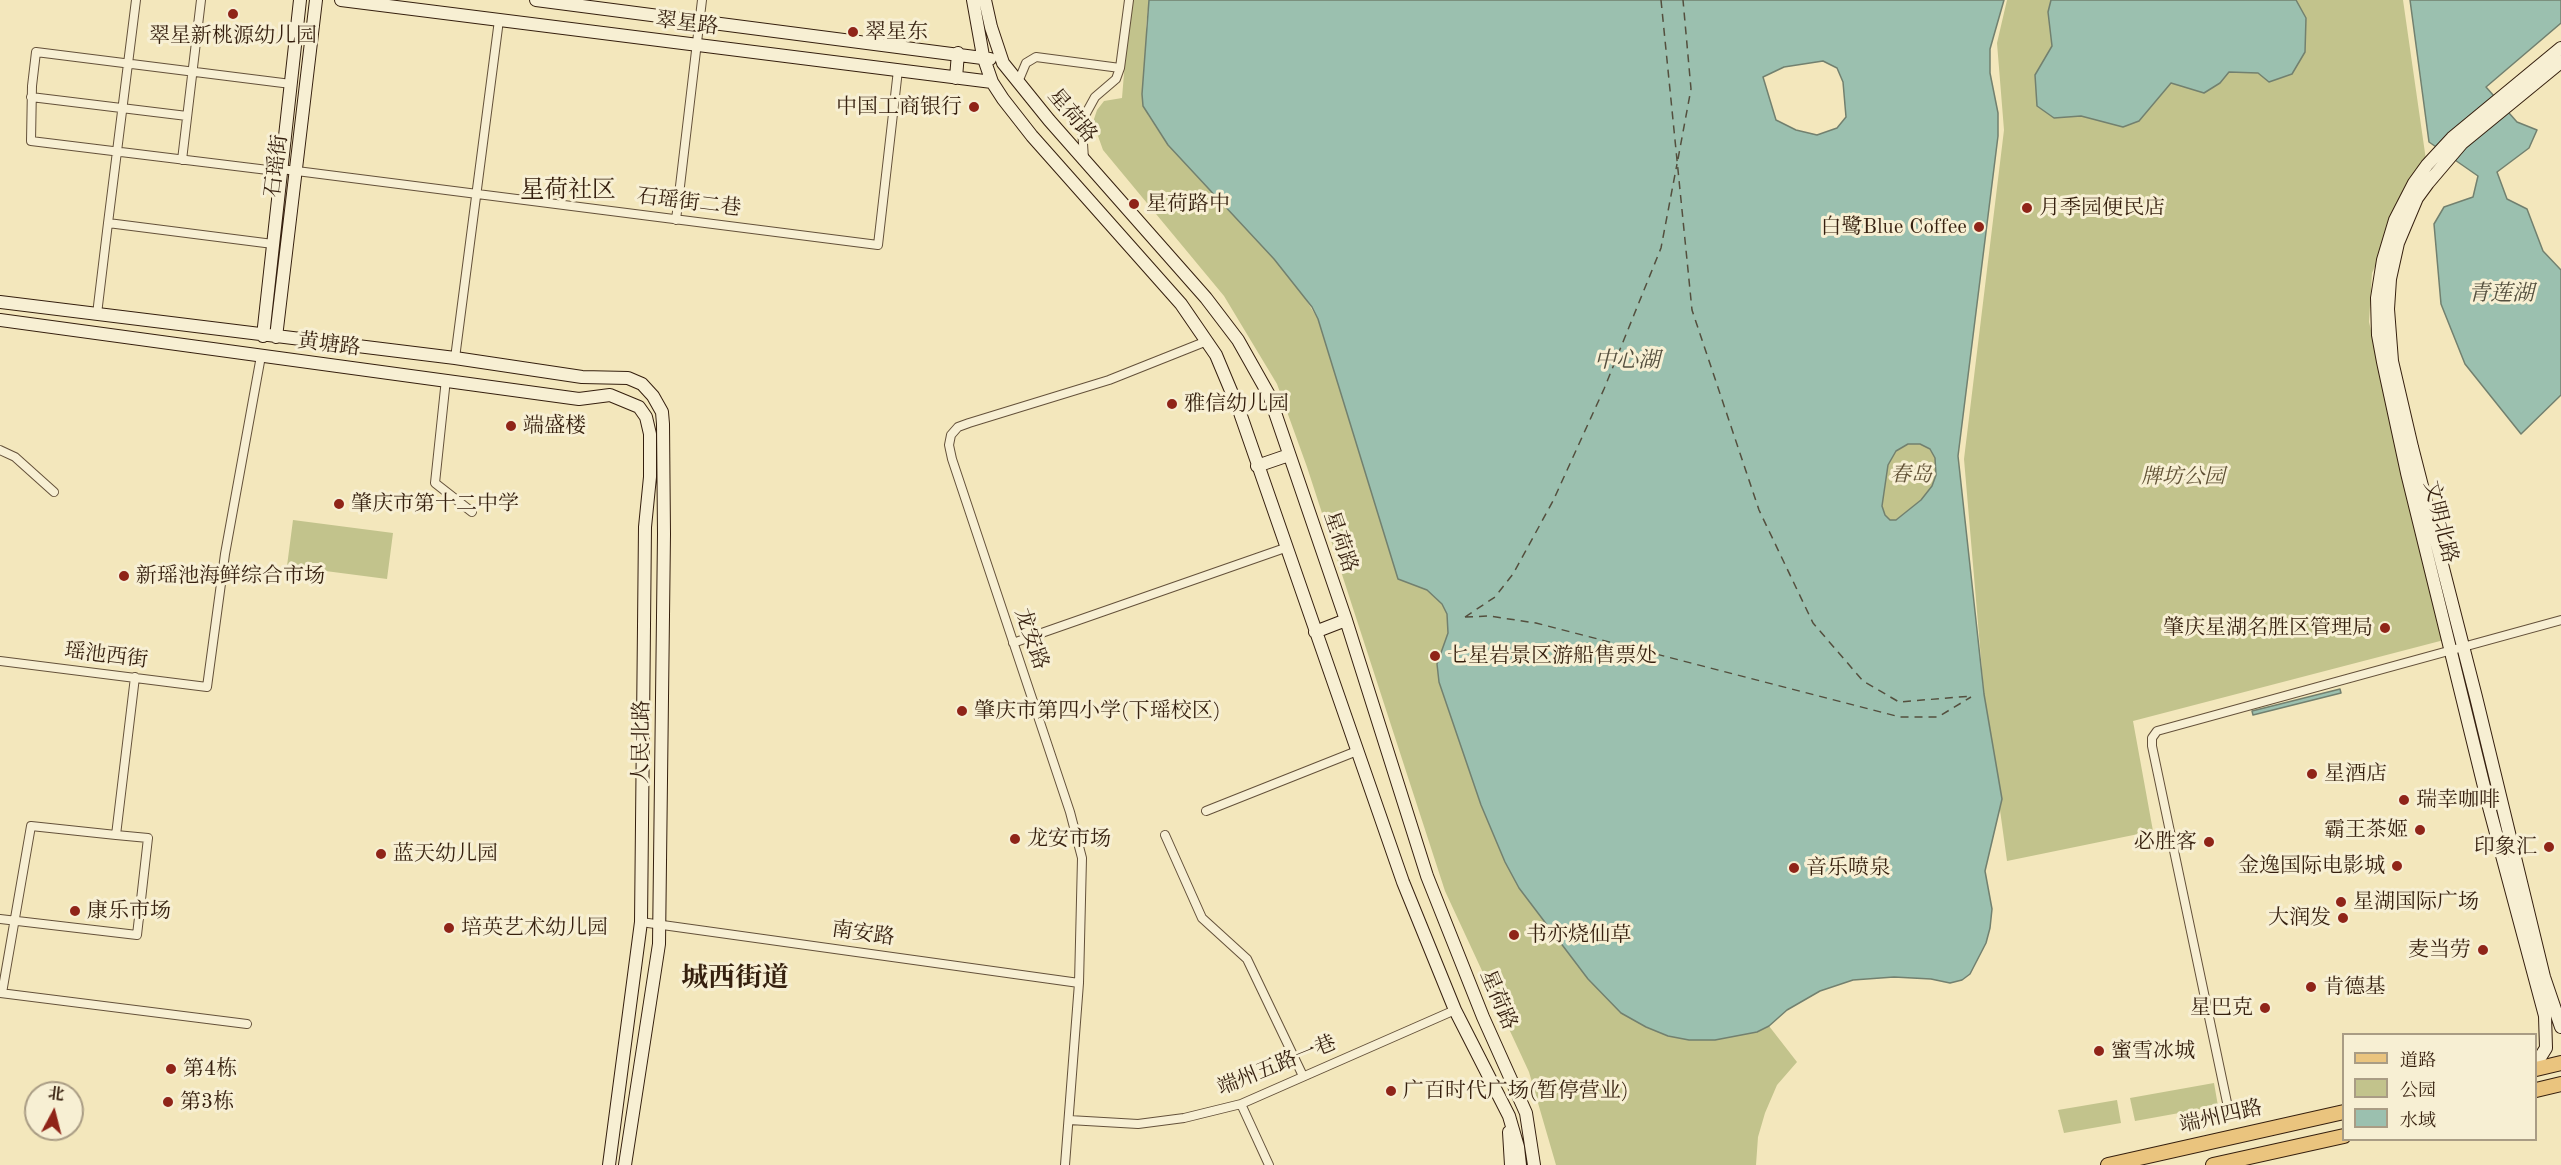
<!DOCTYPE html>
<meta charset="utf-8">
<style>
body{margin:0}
#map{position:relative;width:2561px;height:1165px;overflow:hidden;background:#f3e7bc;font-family:"Old Standard TT","Noto Serif SC",serif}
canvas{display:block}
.legend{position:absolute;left:2342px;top:1033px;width:195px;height:108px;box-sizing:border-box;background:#f7efd3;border:2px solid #a99c84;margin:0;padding:8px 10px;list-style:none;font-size:18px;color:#351f0e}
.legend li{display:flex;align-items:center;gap:12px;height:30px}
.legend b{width:30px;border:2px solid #a99c84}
.north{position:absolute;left:24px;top:1081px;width:60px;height:60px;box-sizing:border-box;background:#f7efd3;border:2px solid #a99c84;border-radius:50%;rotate:7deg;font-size:16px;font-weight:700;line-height:24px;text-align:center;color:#351f0e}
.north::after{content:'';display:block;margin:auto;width:21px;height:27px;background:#8f2418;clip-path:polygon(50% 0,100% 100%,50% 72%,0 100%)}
</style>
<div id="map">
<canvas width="2561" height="1165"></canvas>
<ul class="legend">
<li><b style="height:8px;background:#eac47e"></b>道路</li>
<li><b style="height:16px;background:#c2c38c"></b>公园</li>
<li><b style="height:16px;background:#9bc0af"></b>水域</li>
</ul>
<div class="north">北</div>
</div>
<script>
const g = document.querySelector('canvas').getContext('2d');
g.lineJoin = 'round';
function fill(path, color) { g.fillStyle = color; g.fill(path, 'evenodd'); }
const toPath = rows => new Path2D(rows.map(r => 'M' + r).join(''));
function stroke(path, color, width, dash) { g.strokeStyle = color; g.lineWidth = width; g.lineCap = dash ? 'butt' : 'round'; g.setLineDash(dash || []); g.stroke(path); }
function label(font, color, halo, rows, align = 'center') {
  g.font = font + ' "Old Standard TT","Noto Serif SC",serif'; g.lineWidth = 6; g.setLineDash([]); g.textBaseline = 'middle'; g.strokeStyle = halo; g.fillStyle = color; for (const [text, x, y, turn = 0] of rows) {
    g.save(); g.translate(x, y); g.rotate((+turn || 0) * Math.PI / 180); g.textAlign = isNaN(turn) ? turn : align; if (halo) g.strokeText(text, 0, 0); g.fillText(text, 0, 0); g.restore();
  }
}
fill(toPath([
 [1130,0,1149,0,1146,26,1148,115,1168,145,1274,259,1303,295,1318,319,1398,579,1427,590,1442,604,1447,614,1448,633,1437,664,1439,682,1481,805,1505,862,1519,888,1588,979,1622,1013,1715,1040,1757,1032,1769,1026,1797,1062,1777,1085,1765,1113,1758,1137,1756,1165,1556,1165,1529,1072,1445,891,1307,467,1277,384,1224,296,1103,150,1093,122,1097,110,1104,101,1122,98],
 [2007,0,2403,0,2426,160,2372,273,2369,322,2444,640,2133,721,2153,831,2007,861,1984,694,1964,459,2004,130,1997,43],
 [1908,444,1920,444,1930,449,1935,458,1936,475,1932,486,1921,500,1896,520,1890,520,1885,515,1882,506,1888,465,1896,451],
 [293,520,393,533,387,579,287,566],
 [2214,1083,2218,1106,2135,1121,2130,1098],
 [2117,1100,2121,1123,2064,1133,2058,1110]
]), '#c2c38c');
const water = toPath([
 [1149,0,2004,0,1990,49,1990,73,1998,113,1998,136,1958,456,1984,694,2002,799,1985,871,1992,909,1990,928,1986,943,1970,974,1962,980,1950,983,1931,979,1894,977,1853,980,1820,991,1787,1010,1769,1026,1757,1032,1715,1040,1689,1040,1668,1036,1646,1027,1621,1013,1588,979,1519,888,1505,862,1481,805,1439,682,1437,664,1448,633,1447,614,1442,604,1427,590,1398,579,1318,319,1312,307,1274,259,1168,145,1143,106,1142,94,1149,0],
 [1823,61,1837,68,1843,82,1846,117,1837,128,1817,135,1796,130,1776,120,1763,77,1784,67,1823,61],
 [1908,444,1920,444,1930,449,1935,458,1936,475,1932,486,1921,500,1896,520,1890,520,1885,515,1882,506,1888,465,1896,451,1908,444],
 [2051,0,2296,0,2306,18,2305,52,2292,74,2269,82,2258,73,2229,72,2220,83,2204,93,2171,83,2139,121,2123,127,2081,116,2054,118,2037,106,2035,75,2052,46,2048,12,2051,0],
 [2410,0,2561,0,2561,23,2486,87,2517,122,2537,130,2529,148,2497,172,2507,199,2527,209,2543,251,2561,270,2561,395,2521,434,2465,364,2441,304,2434,224,2444,207,2473,197,2478,176,2429,142,2410,0],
 [2340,689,2341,693,2253,715,2252,711,2340,689]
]);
fill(water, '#9bc0af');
stroke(water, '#72806f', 1.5);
stroke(toPath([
 [1661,0,1692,310,1759,510,1813,623,1863,681,1899,702,1972,696],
 [1678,159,1691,89,1683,0],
 [1465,617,1495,597,1513,574,1553,501,1604,389,1661,248,1677,164],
 [1465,617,1489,616,1536,623,1900,717,1938,717,1971,697]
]), '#544f3e', 1.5, [8, 6]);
const street = toPath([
 [1018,82,1026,63,1036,57,1120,68],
 [291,84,36,52,32,86,31,141,276,171,281,169,878,245,898,70],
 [31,97,187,116],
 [1084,159,1082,128,1084,117,1095,97,1116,79,1120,68,1129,0],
 [182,160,201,0],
 [676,220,702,0],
 [108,223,136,0],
 [97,314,108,223,273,244],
 [455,358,499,20],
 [446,379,435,483,472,512],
 [0,450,15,457,54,492],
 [1013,643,1285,548],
 [0,661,207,687,225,554,261,356],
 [1206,811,1357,751],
 [1165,835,1202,918,1247,959,1303,1076],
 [0,919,137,935,148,838,116,835],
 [641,922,1079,983],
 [0,993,247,1024],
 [2,993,31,826,116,835,135,677],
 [1241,1104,1269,1165],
 [2229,1112,2152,746,2152,738,2157,731,2561,620],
 [1069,1120,1138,1124,1184,1118,1241,1104,1455,1010],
 [1065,1165,1079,983,1082,858,1070,812,952,459,949,445,951,435,958,427,969,423,1109,380,1207,341]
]);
const secondary = toPath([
 [341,0,992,82],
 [536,0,990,59],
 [973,0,983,56,992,82,1003,99,1032,136,1181,304,1216,355,1239,410,1403,882,1455,1010,1509,1116,1518,1147,1520,1165],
 [985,0,991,27,1003,63,1049,120,1206,298,1238,340,1269,395,1346,620,1427,876,1483,1017,1526,1113,1534,1165],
 [2561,62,2462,143,2428,183,2417,198,2398,243,2390,279,2388,309,2392,361,2412,447,2476,697,2544,977,2561,1027],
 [956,78,958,53],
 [0,302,455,358,582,377,628,378,642,384,653,396,662,412,663,424,664,534,659,944,625,1165],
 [0,320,579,399,610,395,639,407,646,417,650,434,650,477,645,527,641,922,609,1165],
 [263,336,300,0],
 [276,337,316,0],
 [1257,466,1289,455],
 [1315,632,1346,620],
 [2536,1064,2546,1048,2545,1016,2489,807,2407,473,2383,362,2378,335,2377,298,2383,260,2395,220,2414,183,2427,165,2452,138,2561,48],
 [1509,1132,1511,1165]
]);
const primary = toPath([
 [2536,1069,2561,1063],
 [2536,1090,2561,1084],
 [2108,1165,2344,1112],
 [2213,1165,2344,1136]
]);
stroke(street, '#64513a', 10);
stroke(secondary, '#351f0e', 14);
stroke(primary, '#351f0e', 16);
stroke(street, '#f7efd3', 8);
stroke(secondary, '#f7efd3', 12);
stroke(primary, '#eac47e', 14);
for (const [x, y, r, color] of [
 [233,14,6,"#8f2418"],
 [853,32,6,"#8f2418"],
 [974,107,6,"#8f2418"],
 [1134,204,6,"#8f2418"],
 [2027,208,6,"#8f2418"],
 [1979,227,6,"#8f2418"],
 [1172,404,6,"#8f2418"],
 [511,426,6,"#8f2418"],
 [339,504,6,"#8f2418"],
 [124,576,6,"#8f2418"],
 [2385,628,6,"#8f2418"],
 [1435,656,6,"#8f2418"],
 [962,711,6,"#8f2418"],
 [2312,774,6,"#8f2418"],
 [2404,800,6,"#8f2418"],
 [2420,830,6,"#8f2418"],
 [1015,839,6,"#8f2418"],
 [2209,842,6,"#8f2418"],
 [2549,847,6,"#8f2418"],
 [381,854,6,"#8f2418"],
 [2397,866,6,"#8f2418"],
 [1794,868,6,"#8f2418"],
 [2341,902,6,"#8f2418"],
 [75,911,6,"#8f2418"],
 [2343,918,6,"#8f2418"],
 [449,928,6,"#8f2418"],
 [1514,935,6,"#8f2418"],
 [2483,950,6,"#8f2418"],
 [2311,987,6,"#8f2418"],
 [2265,1008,6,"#8f2418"],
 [2099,1051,6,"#8f2418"],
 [171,1069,6,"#8f2418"],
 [1391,1091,6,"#8f2418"],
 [168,1102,6,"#8f2418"]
]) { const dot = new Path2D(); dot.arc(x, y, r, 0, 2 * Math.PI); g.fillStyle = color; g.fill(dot); stroke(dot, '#f7efd3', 2); }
label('21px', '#351f0e', '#f7efd3', [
 ["翠星路",687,24,7],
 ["星荷路",1072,116,50],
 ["石瑶街",277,166,-83],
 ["石瑶街二巷",689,203,7],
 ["黄塘路",329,345,7],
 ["文明北路",2440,522,76],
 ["星荷路",1340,542,71],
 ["龙安路",1031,639,71],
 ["瑶池西街",106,656,7],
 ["人民北路",642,742,-89],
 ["南安路",863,934,8],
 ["星荷路",1498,1000,67],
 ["端州五路一巷",1277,1066,-22],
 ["端州四路",2221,1117,-13]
]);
label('21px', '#351f0e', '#f7efd3', [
 ["翠星东",865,32],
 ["翠星新桃源幼儿园",233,36,"center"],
 ["中国工商银行",962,107,"right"],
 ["星荷路中",1146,204],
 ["月季园便民店",2039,208],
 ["白鹭Blue Coffee",1967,227,"right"],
 ["雅信幼儿园",1184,404],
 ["端盛楼",523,426],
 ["肇庆市第十二中学",351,504],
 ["新瑶池海鲜综合市场",136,576],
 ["肇庆星湖名胜区管理局",2373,628,"right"],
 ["七星岩景区游船售票处",1447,656],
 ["肇庆市第四小学(下瑶校区)",974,711],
 ["星酒店",2324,774],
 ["瑞幸咖啡",2416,800],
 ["霸王茶姬",2408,830,"right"],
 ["龙安市场",1027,839],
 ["必胜客",2197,842,"right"],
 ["印象汇",2537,847,"right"],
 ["蓝天幼儿园",393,854],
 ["金逸国际电影城",2385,866,"right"],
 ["音乐喷泉",1806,868],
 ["星湖国际广场",2353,902],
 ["康乐市场",87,911],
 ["大润发",2331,918,"right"],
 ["培英艺术幼儿园",461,928],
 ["书亦烧仙草",1526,935],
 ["麦当劳",2471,950,"right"],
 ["肯德基",2323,987],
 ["星巴克",2253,1008,"right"],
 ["蜜雪冰城",2111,1051],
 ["第4栋",183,1069],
 ["广百时代广场(暂停营业)",1403,1091],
 ["第3栋",180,1102]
], 'left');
label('italic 21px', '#5f5034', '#f7efd3', [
 ["春岛",1911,475],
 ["牌坊公园",2183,477]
]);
label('italic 22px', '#544f3e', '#f7efd3', [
 ["青莲湖",2501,294],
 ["中心湖",1627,361]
]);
label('24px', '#351f0e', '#f7efd3', [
 ["星荷社区",568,191]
]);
label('bold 27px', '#351f0e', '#f7efd3', [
 ["城西街道",735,979]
]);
</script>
